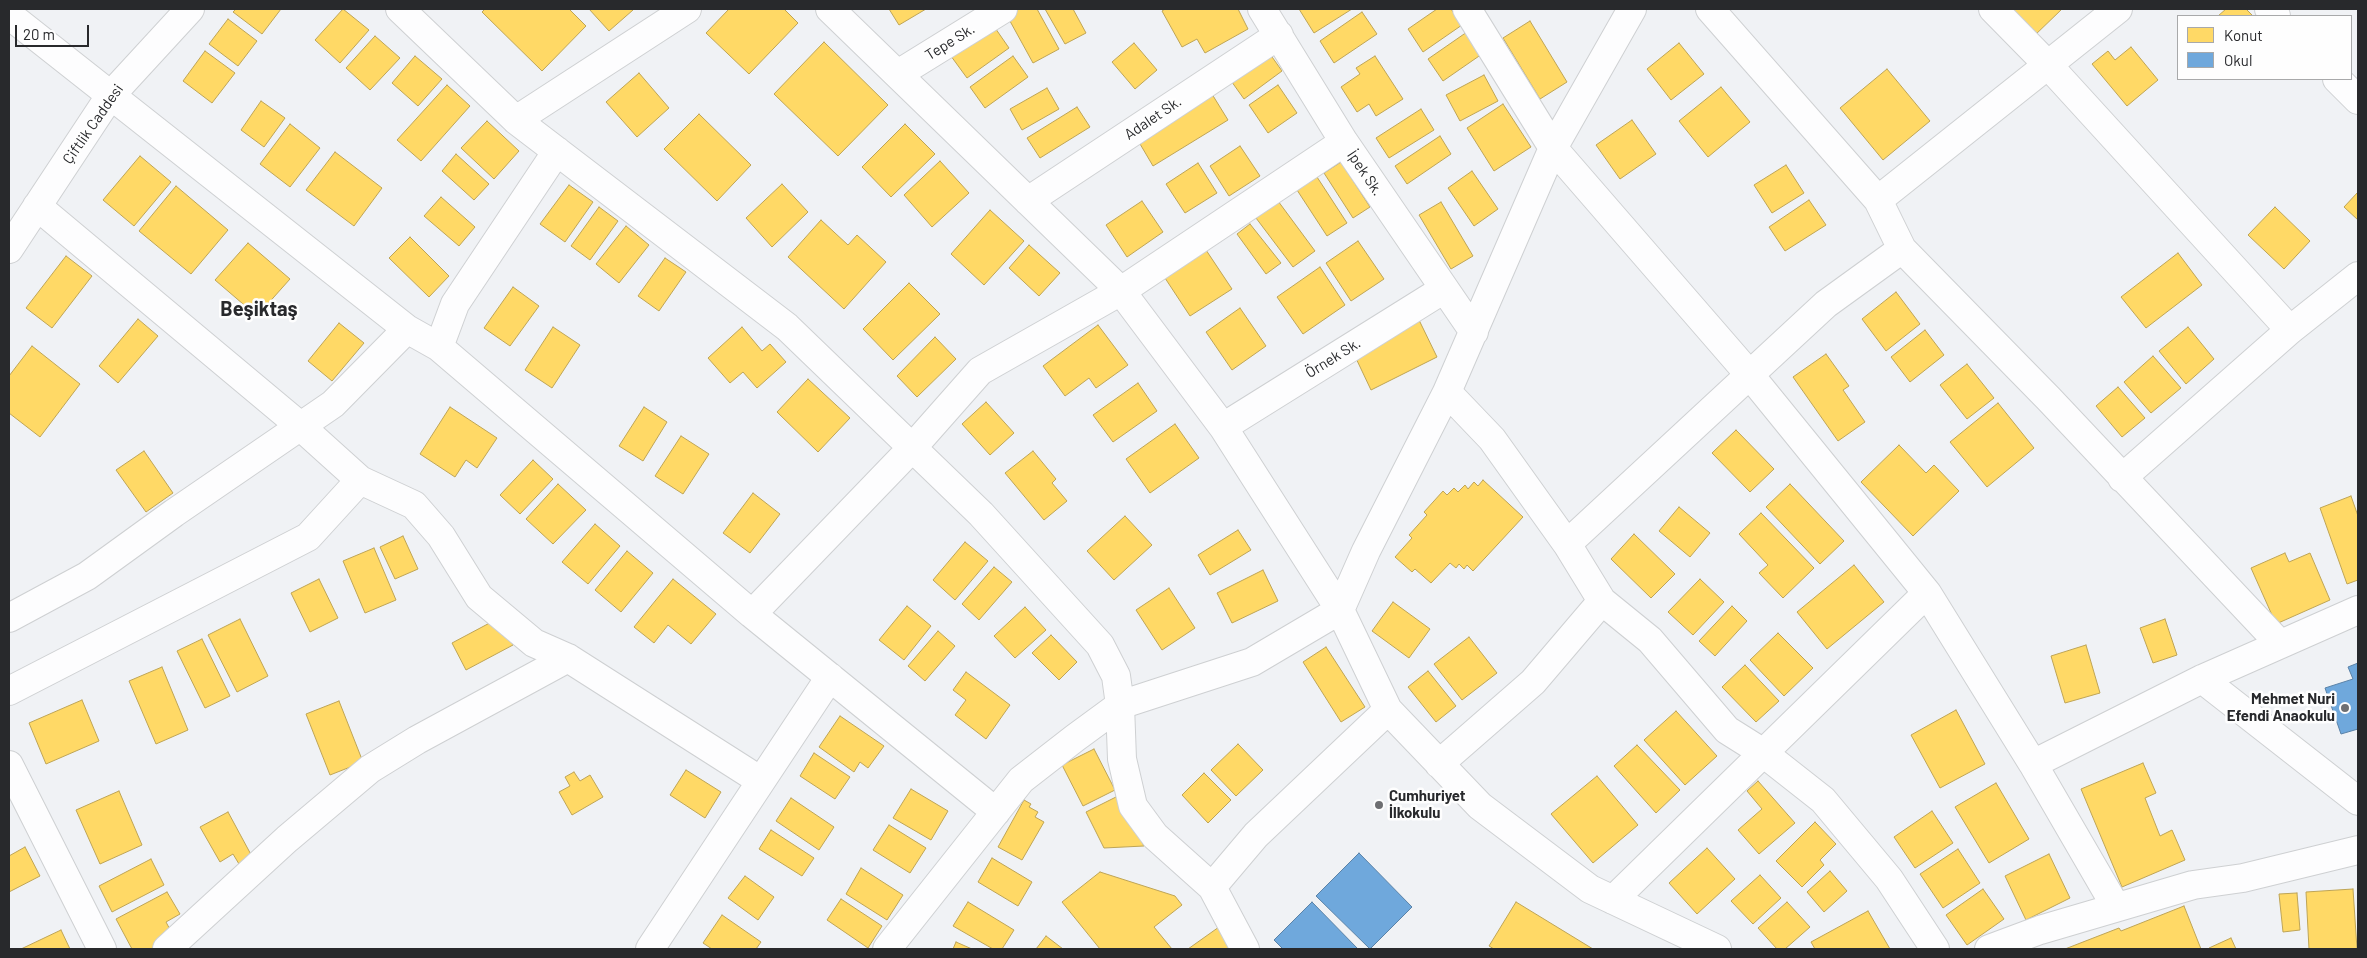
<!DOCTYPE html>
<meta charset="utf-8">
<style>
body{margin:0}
#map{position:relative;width:2367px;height:958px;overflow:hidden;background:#f0f2f5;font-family:Barlow,sans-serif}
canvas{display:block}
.frame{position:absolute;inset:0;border:10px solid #28292c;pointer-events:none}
.legend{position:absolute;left:2177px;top:15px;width:175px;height:65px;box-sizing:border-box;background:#fefefe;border:1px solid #a8a9aa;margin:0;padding:6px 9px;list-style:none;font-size:15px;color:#28292c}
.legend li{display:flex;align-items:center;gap:10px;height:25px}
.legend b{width:25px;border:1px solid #a8a9aa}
.scale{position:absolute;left:15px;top:25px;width:74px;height:22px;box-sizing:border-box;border:2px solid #28292c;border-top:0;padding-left:6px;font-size:15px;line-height:18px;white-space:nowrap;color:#28292c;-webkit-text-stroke:4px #fefefe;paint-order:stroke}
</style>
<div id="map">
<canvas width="2367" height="958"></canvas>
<div class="frame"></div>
<ul class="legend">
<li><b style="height:14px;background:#ffd966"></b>Konut</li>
<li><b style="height:14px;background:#6fa8dc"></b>Okul</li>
</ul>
<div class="scale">20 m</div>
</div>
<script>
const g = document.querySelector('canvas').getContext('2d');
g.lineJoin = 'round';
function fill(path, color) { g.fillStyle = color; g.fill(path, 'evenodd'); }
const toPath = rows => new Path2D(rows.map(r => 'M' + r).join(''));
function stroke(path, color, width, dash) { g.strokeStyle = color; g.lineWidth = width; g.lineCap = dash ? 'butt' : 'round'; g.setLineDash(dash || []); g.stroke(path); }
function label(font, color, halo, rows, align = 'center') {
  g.font = font + ' Barlow,sans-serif'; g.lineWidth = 5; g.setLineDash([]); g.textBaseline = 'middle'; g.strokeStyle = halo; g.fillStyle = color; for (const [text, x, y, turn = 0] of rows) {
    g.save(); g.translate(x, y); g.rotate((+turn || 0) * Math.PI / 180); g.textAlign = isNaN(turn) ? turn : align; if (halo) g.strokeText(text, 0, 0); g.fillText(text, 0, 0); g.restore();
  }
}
const homes = toPath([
 [236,9,281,9,262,34,233,12,236,9],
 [343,9,369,30,340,63,315,40,343,9],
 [485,9,569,9,586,26,542,71,482,12,485,9],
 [589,9,632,9,633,10,609,31,589,9],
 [729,9,784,9,798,23,749,74,706,33,729,9],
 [889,9,926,9,899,25,889,9],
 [1011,9,1037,9,1059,49,1033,63,1005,12,1011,9],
 [1045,9,1073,9,1086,33,1065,44,1045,9],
 [1165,9,1238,9,1248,29,1205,53,1197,39,1182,47,1162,11,1165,9],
 [1299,9,1352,9,1314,33,1299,9],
 [1437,9,1451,9,1462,25,1423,52,1408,29,1437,9],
 [2013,9,2062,9,2033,37,2010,12,2013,9],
 [2226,9,2246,9,2253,16,2218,16,2226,9],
 [1362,12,1377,34,1334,63,1320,41,1362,12],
 [228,19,257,41,238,66,209,44,228,19],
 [1530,21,1567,82,1540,99,1503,38,1530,21],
 [991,22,1009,48,967,78,948,52,991,22],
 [1467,32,1482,54,1443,81,1428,59,1467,32],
 [375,36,400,58,370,90,346,68,375,36],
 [824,42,888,105,838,156,774,94,824,42],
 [1134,43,1157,70,1135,89,1112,62,1134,43],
 [1679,43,1704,74,1671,100,1647,69,1679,43],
 [2131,47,2158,80,2127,106,2092,64,2108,51,2115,60,2131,47],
 [205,51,235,73,212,103,183,81,205,51],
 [1270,54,1282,71,1244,99,1229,78,1270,54],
 [415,56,442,79,418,106,392,83,415,56],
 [1013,56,1028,77,985,108,970,87,1013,56],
 [1375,56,1403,99,1376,116,1369,104,1357,112,1341,87,1360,74,1356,68,1375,56],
 [1887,69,1930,121,1883,160,1840,108,1887,69],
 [639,73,669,108,637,137,606,102,639,73],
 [1484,75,1498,101,1460,121,1446,95,1484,75],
 [447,85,470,106,421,161,397,140,447,85],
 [1278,85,1297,113,1268,133,1249,105,1278,85],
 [1207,86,1228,120,1153,166,1133,132,1207,86],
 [1721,87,1750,122,1708,157,1679,121,1721,87],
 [1047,88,1059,109,1022,130,1010,109,1047,88],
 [261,101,285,118,264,147,241,130,261,101],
 [1503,104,1531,147,1494,171,1467,128,1503,104],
 [1077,107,1090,127,1040,158,1027,138,1077,107],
 [1421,109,1434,130,1389,158,1376,138,1421,109],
 [699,114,751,165,717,201,664,149,699,114],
 [1632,120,1656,154,1620,179,1596,145,1632,120],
 [487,121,519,151,494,179,461,148,487,121],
 [290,124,320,148,290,187,260,164,290,124],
 [905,124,935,154,891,197,862,167,905,124],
 [1440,136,1451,154,1407,184,1395,166,1440,136],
 [1240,146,1260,176,1229,196,1210,166,1240,146],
 [335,152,382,188,354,226,306,190,335,152],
 [456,154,489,184,474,200,442,171,456,154],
 [140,156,171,182,134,226,103,200,140,156],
 [940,161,969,193,932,227,904,195,940,161],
 [1341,162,1370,207,1353,218,1324,173,1341,162],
 [1198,163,1217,193,1185,213,1166,184,1198,163],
 [1786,165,1804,193,1772,213,1754,185,1786,165],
 [1472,171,1498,209,1474,226,1448,188,1472,171],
 [1317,177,1347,223,1327,236,1297,190,1317,177],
 [782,184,808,212,772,247,746,218,782,184],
 [569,185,593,202,565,242,540,224,569,185],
 [176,186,228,230,191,274,139,231,176,186],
 [2358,192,2358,220,2344,207,2358,192],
 [441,197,475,227,459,246,424,216,441,197],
 [1809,200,1826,225,1785,251,1769,227,1809,200],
 [1142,201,1163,232,1127,257,1106,225,1142,201],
 [1278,201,1315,251,1293,267,1256,218,1278,201],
 [1441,202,1473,256,1451,269,1419,215,1441,202],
 [599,207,618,221,590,260,571,246,599,207],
 [2275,207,2310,241,2284,269,2248,235,2275,207],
 [990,210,1024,241,984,285,951,254,990,210],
 [821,220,848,245,857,235,886,262,844,309,788,257,821,220],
 [1250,224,1281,263,1266,274,1237,234,1250,224],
 [626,226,649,245,619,283,596,264,626,226],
 [410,237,449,276,429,297,389,258,410,237],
 [1358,241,1384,279,1351,301,1326,263,1358,241],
 [248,243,290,279,257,316,215,280,248,243],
 [1029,245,1060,273,1039,296,1009,268,1029,245],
 [1204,247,1232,289,1190,316,1163,275,1204,247],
 [2178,253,2202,285,2146,328,2121,297,2178,253],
 [66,256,92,276,52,328,26,308,66,256],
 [665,258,686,272,659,311,638,296,665,258],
 [1320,267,1345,305,1303,334,1277,297,1320,267],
 [909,283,940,314,893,360,863,329,909,283],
 [513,287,539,306,510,346,484,328,513,287],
 [1896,292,1920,324,1886,351,1862,319,1896,292],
 [1240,308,1266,346,1232,370,1206,332,1240,308],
 [138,319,158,336,118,383,99,366,138,319],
 [1419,320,1437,357,1371,390,1353,352,1419,320],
 [339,323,364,343,332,381,308,361,339,323],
 [1098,325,1128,365,1096,388,1089,378,1065,396,1043,366,1098,325],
 [553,327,580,345,552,388,525,370,553,327],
 [742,327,762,351,770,344,786,362,757,388,743,372,730,383,708,358,742,327],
 [2188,327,2214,359,2186,384,2159,351,2188,327],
 [1925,330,1944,355,1910,382,1891,357,1925,330],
 [935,337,956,359,917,397,897,376,935,337],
 [32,346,80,384,40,437,9,413,9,376,32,346],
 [1826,354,1849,386,1843,390,1865,422,1838,441,1793,377,1826,354],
 [2153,356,2181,388,2151,413,2124,382,2153,356],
 [1967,364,1994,398,1967,419,1940,385,1967,364],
 [808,379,850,418,818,452,777,412,808,379],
 [1138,383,1157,411,1113,442,1093,415,1138,383],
 [2118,387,2145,418,2122,437,2096,406,2118,387],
 [986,402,1014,433,990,455,962,424,986,402],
 [1998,403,2034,448,1987,487,1950,442,1998,403],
 [450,407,497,438,477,468,466,460,455,477,420,454,450,407],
 [644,407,667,422,643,461,619,446,644,407],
 [1175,424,1199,458,1150,493,1126,459,1175,424],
 [1736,430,1774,469,1750,492,1712,453,1736,430],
 [681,436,709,454,683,494,655,476,681,436],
 [1899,445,1926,473,1934,465,1959,491,1913,536,1861,482,1899,445],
 [144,451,173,493,146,512,116,470,144,451],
 [1033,451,1056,479,1052,483,1067,501,1044,520,1005,473,1033,451],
 [533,460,553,479,520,514,500,495,533,460],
 [1483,480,1523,517,1473,571,1467,565,1464,569,1459,564,1456,568,1450,563,1431,583,1415,569,1412,572,1395,557,1412,538,1409,535,1427,515,1424,512,1443,491,1447,495,1454,488,1458,492,1465,485,1468,489,1474,482,1478,486,1483,480],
 [558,484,586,510,553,544,526,519,558,484],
 [1790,484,1844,541,1820,564,1766,507,1790,484],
 [753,493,780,514,750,553,723,533,753,493],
 [2351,496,2358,516,2358,580,2347,584,2320,508,2351,496],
 [1679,507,1710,533,1690,557,1659,531,1679,507],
 [1761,513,1814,568,1783,598,1759,573,1768,565,1739,534,1761,513],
 [1125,516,1152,545,1114,580,1087,551,1125,516],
 [595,524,620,546,588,584,562,562,595,524],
 [1238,530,1251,550,1210,575,1198,555,1238,530],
 [1634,534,1675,574,1651,598,1611,559,1634,534],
 [403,536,418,569,395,579,380,547,403,536],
 [965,542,988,561,955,600,933,580,965,542],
 [374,548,396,600,365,613,343,561,374,548],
 [627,551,653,573,621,612,595,590,627,551],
 [2285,553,2289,562,2310,553,2330,600,2276,624,2251,568,2285,553],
 [1854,565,1884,602,1827,649,1797,612,1854,565],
 [994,567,1012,582,979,620,962,604,994,567],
 [1263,570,1278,601,1232,623,1217,593,1263,570],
 [319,579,338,618,310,632,291,593,319,579],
 [673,579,716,614,691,644,668,625,654,643,634,627,673,579],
 [1700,579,1724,602,1693,635,1668,612,1700,579],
 [1169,588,1195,628,1162,650,1136,610,1169,588],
 [1393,602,1430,629,1409,658,1372,631,1393,602],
 [907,606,931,626,904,660,879,640,907,606],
 [1732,606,1747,621,1715,656,1699,641,1732,606],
 [1025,607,1046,630,1015,658,994,636,1025,607],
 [499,618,513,645,466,670,452,643,499,618],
 [240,619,268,676,237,692,208,635,240,619],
 [2165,619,2177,655,2153,663,2140,628,2165,619],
 [938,631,955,646,925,681,908,666,938,631],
 [1778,633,1813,668,1784,696,1750,660,1778,633],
 [1051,635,1077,662,1059,680,1032,653,1051,635],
 [1469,637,1497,673,1462,700,1434,664,1469,637],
 [202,639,230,696,205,708,177,651,202,639],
 [2086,645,2100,693,2065,703,2051,656,2086,645],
 [1326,647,1365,707,1341,722,1303,662,1326,647],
 [1745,665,1779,701,1756,722,1722,687,1745,665],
 [162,667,188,730,156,744,129,681,162,667],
 [1428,671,1456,706,1436,722,1408,687,1428,671],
 [966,672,1010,705,986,739,955,715,966,700,953,690,966,672],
 [82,700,99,741,46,764,29,723,82,700],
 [339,701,363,762,330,775,306,714,339,701],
 [1956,710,1985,764,1940,788,1911,735,1956,710],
 [1676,711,1717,756,1685,785,1644,740,1676,711],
 [840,716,884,746,868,768,860,762,854,772,819,747,840,716],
 [1238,744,1263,770,1236,796,1211,770,1238,744],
 [1637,745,1680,790,1656,813,1614,766,1637,745],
 [1094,749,1115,790,1083,806,1062,765,1094,749],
 [814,753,850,777,835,799,800,776,814,753],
 [2143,763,2156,793,2145,798,2160,836,2172,830,2185,860,2122,887,2081,789,2143,763],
 [686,770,721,792,705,818,670,795,686,770],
 [574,772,580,781,590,775,603,797,572,815,559,792,570,786,565,777,574,772],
 [1204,773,1231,800,1208,823,1182,795,1204,773],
 [1597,776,1638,825,1593,863,1551,814,1597,776],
 [1758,781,1795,823,1759,854,1738,830,1762,809,1747,791,1758,781],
 [1996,783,2029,839,1989,863,1955,807,1996,783],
 [911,789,948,811,931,840,893,818,911,789],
 [119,791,142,845,100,864,76,810,119,791],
 [1118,796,1144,846,1104,848,1086,812,1118,796],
 [791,798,834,827,819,850,776,821,791,798],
 [1024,800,1031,804,1029,807,1038,812,1035,817,1044,822,1022,860,998,847,1024,800],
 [1932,811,1953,843,1915,868,1894,837,1932,811],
 [228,812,255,862,242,869,233,854,220,862,200,827,228,812],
 [1815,822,1836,844,1820,860,1824,865,1802,887,1776,861,1815,822],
 [889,825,926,848,910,873,873,850,889,825],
 [771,830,814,858,802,876,759,849,771,830],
 [25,847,40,876,9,892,9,856,25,847],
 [1707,848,1735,879,1697,914,1669,883,1707,848],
 [1958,849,1980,883,1943,908,1920,874,1958,849],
 [2049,854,2070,898,2026,920,2005,876,2049,854],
 [992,858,1032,882,1018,906,978,882,992,858],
 [151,859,164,885,112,912,99,886,151,859],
 [861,868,903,895,887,920,846,894,861,868],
 [1830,871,1847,891,1824,912,1807,892,1830,871],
 [1100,872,1175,896,1182,905,1154,927,1172,949,1100,949,1062,902,1100,872],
 [1760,875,1781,898,1753,924,1731,901,1760,875],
 [745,876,774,897,758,920,728,898,745,876],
 [1983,889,2004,919,1967,945,1946,915,1983,889],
 [2353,889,2357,949,2309,949,2306,892,2353,889],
 [167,892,180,914,166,922,175,939,155,949,132,949,116,919,167,892],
 [2297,893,2300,930,2283,932,2279,894,2297,893],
 [841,899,882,926,868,948,827,920,841,899],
 [968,902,1014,930,1002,949,993,949,953,926,968,902],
 [1516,902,1593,949,1494,949,1489,946,1516,902],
 [1787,902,1810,927,1785,949,1777,949,1758,928,1787,902],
 [2184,906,2201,949,2065,949,2119,928,2121,931,2184,906],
 [1868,911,1890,949,1815,949,1811,942,1868,911],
 [722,915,761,942,756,949,712,949,703,943,722,915],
 [1219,927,1234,949,1188,949,1219,927],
 [61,930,70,949,21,949,61,930],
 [1046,936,1063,949,1036,949,1046,936],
 [2231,938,2236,949,2210,949,2209,948,2231,938],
 [956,942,972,949,953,949,956,942]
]);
fill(homes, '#ffd966');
stroke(homes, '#bea455', 1);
const schools = toPath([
 [2358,663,2358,729,2341,734,2325,688,2353,679,2348,667,2358,663],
 [1359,853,1412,907,1370,949,1316,896,1359,853],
 [1312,902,1358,949,1283,949,1274,940,1312,902]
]);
fill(schools, '#6fa8dc');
stroke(schools, '#5a82a7', 1);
const minor = toPath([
 [400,9,516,120,787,327,981,514,1100,645,1116,676,1120,705,1122,759,1133,806,1155,836,1212,887,1245,949],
 [830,9,1121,291,1223,427,1340,610,1388,710,1480,806,1590,889,1717,949],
 [1262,9,1344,142,1474,332],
 [1467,9,1553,148,1749,374,1927,593,2033,764,2116,907],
 [1710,9,1878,200,1902,249,2049,399,2280,644],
 [1993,9,2048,65,2290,330],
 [2269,9,2276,16],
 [9,15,407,329,439,347,752,614,996,812],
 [898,74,1003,9],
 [2337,79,2358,100],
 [516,120,687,9],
 [1878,200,2118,9],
 [1028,201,1279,35],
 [37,206,299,425,360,480,414,505,441,536,479,597,534,643,568,658,761,781],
 [9,249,110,96,190,9],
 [439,347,455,304,557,151],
 [1447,392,1492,439,1567,544,1602,601,1650,640,1727,730,1762,752,1823,800,1889,879,1935,949],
 [1223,427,1444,289],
 [2122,478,2290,330,2358,276],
 [1567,544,1826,304,1902,249],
 [752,614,912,448,980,371,1121,291,1344,142],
 [9,618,87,576,174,513,333,404,407,329],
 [2202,679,2358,801],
 [9,691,308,537,360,480],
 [1439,764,1533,682,1602,601],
 [2033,764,2202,679,2358,610],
 [9,765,102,949],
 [1212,887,1256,835,1388,710],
 [1613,900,1927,593],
 [167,949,287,839,370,769,417,740,568,658],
 [650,949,830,677],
 [887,949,1021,780,1075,738,1120,705,1252,662,1340,610,1366,551,1447,392,1553,148,1632,9],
 [1989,949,2040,930,2193,885,2243,878,2358,850]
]);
stroke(minor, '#ced0d2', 30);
stroke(minor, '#fdfdfe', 28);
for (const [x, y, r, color] of [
 [2345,708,5,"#6e6f72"],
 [1379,805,5,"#6e6f72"]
]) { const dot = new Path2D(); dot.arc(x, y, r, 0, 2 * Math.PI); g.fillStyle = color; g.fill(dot); stroke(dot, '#fefefe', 2); }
label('15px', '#28292c', '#fefefe', [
 ["Tepe Sk.",950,42,-32],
 ["Adalet Sk.",1153,118,-34],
 ["Çiftlik Caddesi",93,124,-55],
 ["İpek Sk.",1365,173,56],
 ["Örnek Sk.",1333,358,-32]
]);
label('bold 15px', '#28292c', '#fefefe', [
 ["Mehmet Nuri",2335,699],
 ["Efendi Anaokulu",2335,716],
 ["Cumhuriyet",1389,796,"left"],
 ["İlkokulu",1389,813,"left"]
], 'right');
label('bold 20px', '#28292c', '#fefefe', [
 ["Beşiktaş",259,309]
]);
</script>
